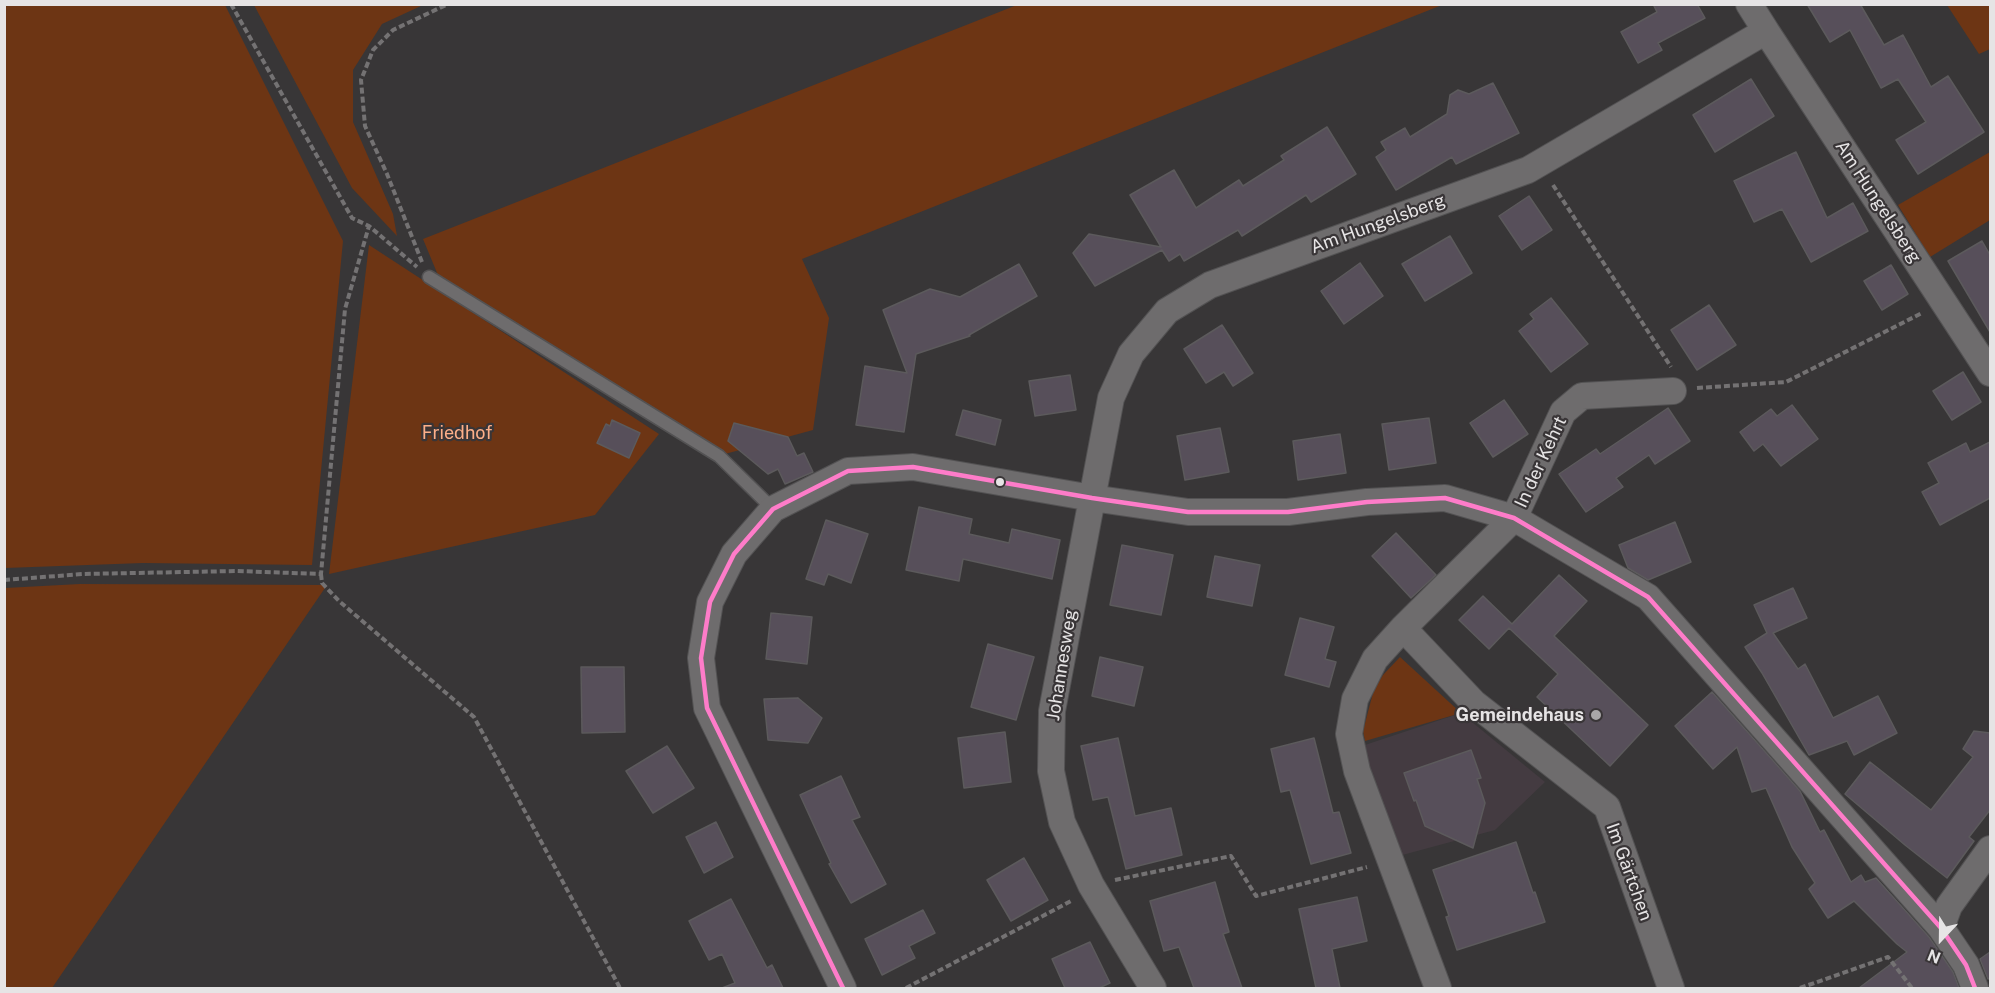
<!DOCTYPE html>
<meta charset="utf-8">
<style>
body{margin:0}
#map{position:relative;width:1995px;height:993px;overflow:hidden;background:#383637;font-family:"Public Sans",sans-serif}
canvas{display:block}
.frame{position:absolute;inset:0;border:6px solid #e6e4e5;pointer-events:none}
.north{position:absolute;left:1911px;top:909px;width:60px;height:60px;-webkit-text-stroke:4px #393537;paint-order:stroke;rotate:202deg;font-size:16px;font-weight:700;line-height:24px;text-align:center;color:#e6e4e5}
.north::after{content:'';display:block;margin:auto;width:21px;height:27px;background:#e6e4e5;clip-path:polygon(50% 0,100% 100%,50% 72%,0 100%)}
</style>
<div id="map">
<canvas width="1995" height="993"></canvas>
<div class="frame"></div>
<div class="north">N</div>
</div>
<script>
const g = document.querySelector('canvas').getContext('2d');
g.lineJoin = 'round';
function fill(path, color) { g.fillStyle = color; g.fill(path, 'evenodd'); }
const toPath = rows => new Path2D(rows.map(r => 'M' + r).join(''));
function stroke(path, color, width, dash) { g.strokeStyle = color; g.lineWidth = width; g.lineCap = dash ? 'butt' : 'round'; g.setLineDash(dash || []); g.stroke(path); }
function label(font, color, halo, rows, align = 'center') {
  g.font = font + ' "Public Sans",sans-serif'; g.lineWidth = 4.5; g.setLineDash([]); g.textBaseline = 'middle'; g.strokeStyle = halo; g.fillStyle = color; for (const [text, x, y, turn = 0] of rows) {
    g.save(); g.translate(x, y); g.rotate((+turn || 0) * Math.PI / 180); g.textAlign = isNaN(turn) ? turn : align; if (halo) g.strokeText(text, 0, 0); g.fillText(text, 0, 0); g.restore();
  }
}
fill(toPath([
 [1461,713,1545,782,1495,830,1395,857,1362,746]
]), '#443b41');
fill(toPath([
 [4,5,225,5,343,241,312,565,143,563,5,568],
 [254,5,423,5,382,24,353,70,353,122,393,214,397,236,352,188],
 [1017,5,1442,5,802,259,829,318,813,430,725,454,440,280,423,239],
 [1947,5,1990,5,1990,49,1979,54],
 [1990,152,1990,220,1930,257,1898,205],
 [369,245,659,434,595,515,329,574],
 [80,584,327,585,52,988,5,988,5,588],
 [1400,657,1461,713,1365,741,1363,731,1374,689,1383,675]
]), '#6d3514');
const building = toPath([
 [1653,4,1697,4,1705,18,1658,43,1662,50,1638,63,1621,32,1657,12,1653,4],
 [1807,4,1860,4,1884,45,1903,35,1931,87,1948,76,1984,132,1918,174,1896,140,1926,122,1898,79,1881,88,1850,30,1830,42,1807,4],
 [1751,79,1774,116,1715,152,1693,115,1751,79],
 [1493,83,1519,133,1456,164,1452,157,1396,190,1376,157,1386,150,1381,142,1405,128,1410,137,1447,114,1450,95,1458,90,1469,94,1493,83],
 [1327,127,1356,174,1311,202,1306,195,1242,236,1238,230,1184,261,1180,254,1169,261,1162,250,1095,286,1073,253,1089,234,1161,247,1130,195,1174,170,1196,208,1239,180,1243,186,1284,160,1281,156,1327,127],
 [1796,152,1827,218,1853,203,1868,231,1811,262,1782,209,1754,222,1734,181,1796,152],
 [1529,196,1552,230,1522,250,1499,216,1529,196],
 [1450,236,1472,273,1425,301,1402,264,1450,236],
 [1982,241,1990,255,1990,332,1948,261,1982,241],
 [1360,263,1383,296,1344,324,1321,291,1360,263],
 [1019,264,1037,296,969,335,970,336,916,354,904,432,856,425,865,366,907,373,883,310,930,289,960,297,1019,264],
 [1891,265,1908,294,1882,310,1864,281,1891,265],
 [1551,298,1588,344,1551,372,1519,331,1534,319,1530,314,1551,298],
 [1709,305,1736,345,1697,370,1671,330,1709,305],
 [1222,325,1253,373,1233,386,1224,372,1206,383,1184,349,1222,325],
 [1963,372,1981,402,1952,420,1933,391,1963,372],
 [1070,375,1076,410,1035,416,1029,381,1070,375],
 [1504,400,1528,434,1493,457,1470,423,1504,400],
 [1792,405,1818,439,1781,466,1763,444,1754,451,1740,432,1771,409,1777,416,1792,405],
 [1668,408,1690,441,1655,464,1649,455,1616,478,1623,487,1586,512,1559,474,1596,449,1600,454,1668,408],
 [963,410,1001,420,995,445,956,435,963,410],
 [1429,418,1436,463,1389,470,1382,424,1429,418],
 [612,420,640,433,629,458,597,443,606,424,610,426,612,420],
 [734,423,788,437,797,456,804,453,813,472,785,484,778,469,768,474,728,441,734,423],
 [1220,428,1229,472,1185,480,1177,436,1220,428],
 [1340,434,1346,473,1298,480,1293,441,1340,434],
 [1990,442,1990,498,1940,525,1922,492,1939,483,1928,463,1966,443,1970,452,1990,442],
 [919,507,972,519,969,534,1009,543,1012,529,1060,540,1052,579,963,559,959,581,906,570,919,507],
 [826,520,868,534,851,583,828,574,824,585,806,579,826,520],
 [1675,522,1691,562,1648,580,1628,568,1619,545,1675,522],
 [1396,533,1436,575,1411,598,1372,556,1396,533],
 [1122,545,1173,555,1161,615,1110,605,1122,545],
 [1215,556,1260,565,1252,606,1207,597,1215,556],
 [1559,575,1587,601,1554,636,1648,725,1610,766,1537,697,1558,674,1509,628,1489,649,1459,620,1483,596,1512,624,1559,575],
 [1793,588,1807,618,1773,633,1798,669,1805,664,1833,718,1878,696,1897,733,1854,755,1847,741,1809,755,1762,673,1745,647,1767,633,1754,605,1793,588],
 [771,613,812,617,807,664,766,659,771,613],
 [1300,618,1334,627,1325,659,1336,662,1329,687,1285,675,1300,618],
 [988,644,1034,657,1016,720,971,707,988,644],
 [1100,657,1143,667,1134,706,1092,696,1100,657],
 [581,667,624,667,625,732,582,733,581,667],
 [1712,692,1800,791,1820,832,1824,830,1851,882,1861,875,1865,882,1876,878,1929,937,1953,972,1959,988,1859,988,1907,952,1897,944,1854,901,1828,918,1809,889,1815,883,1792,847,1766,788,1752,792,1737,747,1713,769,1675,726,1712,692],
 [798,698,822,718,808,743,768,740,764,699,798,698],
 [1974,731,1990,733,1990,810,1969,837,1974,841,1947,878,1905,845,1845,794,1870,762,1931,810,1973,757,1963,749,1974,731],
 [1005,732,1011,782,964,788,958,738,1005,732],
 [1118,738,1135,816,1171,808,1182,855,1126,869,1108,797,1093,800,1081,746,1118,738],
 [1314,738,1333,813,1339,812,1351,853,1311,864,1290,790,1281,792,1271,749,1314,738],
 [667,746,694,788,653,813,626,771,667,746],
 [1471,750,1481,778,1477,779,1485,803,1473,848,1425,826,1416,800,1414,801,1404,773,1471,750],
 [841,776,860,817,852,820,886,884,851,903,829,864,831,863,800,795,841,776],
 [716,822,733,857,704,873,686,837,716,822],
 [1516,842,1533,893,1535,892,1545,922,1457,950,1446,917,1449,916,1433,870,1516,842],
 [1024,858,1048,900,1011,921,987,880,1024,858],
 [1215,882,1229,932,1223,934,1242,988,1194,988,1179,947,1164,951,1150,901,1215,882],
 [1357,897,1367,941,1332,949,1340,988,1316,988,1299,909,1357,897],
 [731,899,767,968,772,965,783,988,722,988,735,983,722,954,709,960,689,921,731,899],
 [923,910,935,933,909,946,915,958,882,975,865,939,923,910],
 [1090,942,1110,983,1099,988,1065,988,1052,959,1090,942],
 [1990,952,1990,978,1988,979,1980,959,1990,952]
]);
fill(building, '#574f5a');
stroke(building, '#5c5a5c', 1.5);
const service = toPath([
 [429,277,719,456,773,509]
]);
const minor = toPath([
 [1766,31,1990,373],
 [1403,628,1474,703,1607,807,1671,988],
 [1941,928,1949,906,1990,849],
 [843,988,707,708,701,658,710,602,734,554,773,509,848,471,913,467,1092,498,1188,512,1288,512,1367,502,1445,498,1514,518,1648,597,1941,928,1966,965,1975,988],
 [1153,988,1091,885,1062,822,1051,771,1052,711,1111,398,1131,354,1167,311,1210,285,1528,170,1766,31,1749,4],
 [1438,988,1357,771,1349,734,1355,699,1375,659,1403,628,1514,518,1563,412,1582,396,1673,391]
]);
stroke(service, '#535253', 15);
stroke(minor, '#535253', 28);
stroke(toPath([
 [231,4,352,218,369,226,417,267],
 [1553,185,1671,367],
 [422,262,387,174,365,126,361,80,373,50,393,30,448,4],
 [1697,388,1786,382,1922,313],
 [321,574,322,583,339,601,474,717,620,988],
 [4,580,83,574,237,571,321,574,345,309,369,226],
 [1115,880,1231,856,1256,896,1367,867],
 [906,988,1073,900],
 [1800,988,1888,957,1912,988]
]), '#747273', 4, [6, 3]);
stroke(service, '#6e6c6d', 12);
stroke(minor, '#6e6c6d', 26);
stroke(toPath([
 [843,988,707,708,701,658,710,602,734,554,773,509,848,471,913,467,1092,498,1188,512,1288,512,1367,502,1445,498,1514,518,1648,597,1941,928,1966,965,1975,988]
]), '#fe7cc9', 4.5);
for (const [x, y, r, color] of [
 [1000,482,5,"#e6e4e5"],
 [1596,715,6,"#a9a7a8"]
]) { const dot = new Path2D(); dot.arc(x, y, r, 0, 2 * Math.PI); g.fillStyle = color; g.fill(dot); stroke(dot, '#393537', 2); }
label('18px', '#e6e4e5', '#393537', [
 ["Am Hungelsberg",1878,202,57],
 ["Am Hungelsberg",1378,224,-20],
 ["In der Kehrt",1541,462,-65],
 ["Johannesweg",1062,665,-81],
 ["Im Gärtchen",1629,872,70]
]);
label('18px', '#fdaf89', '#393537', [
 ["Friedhof",457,433]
]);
label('bold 18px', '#e6e4e5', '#393537', [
 ["Gemeindehaus",1584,715]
], 'right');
</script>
